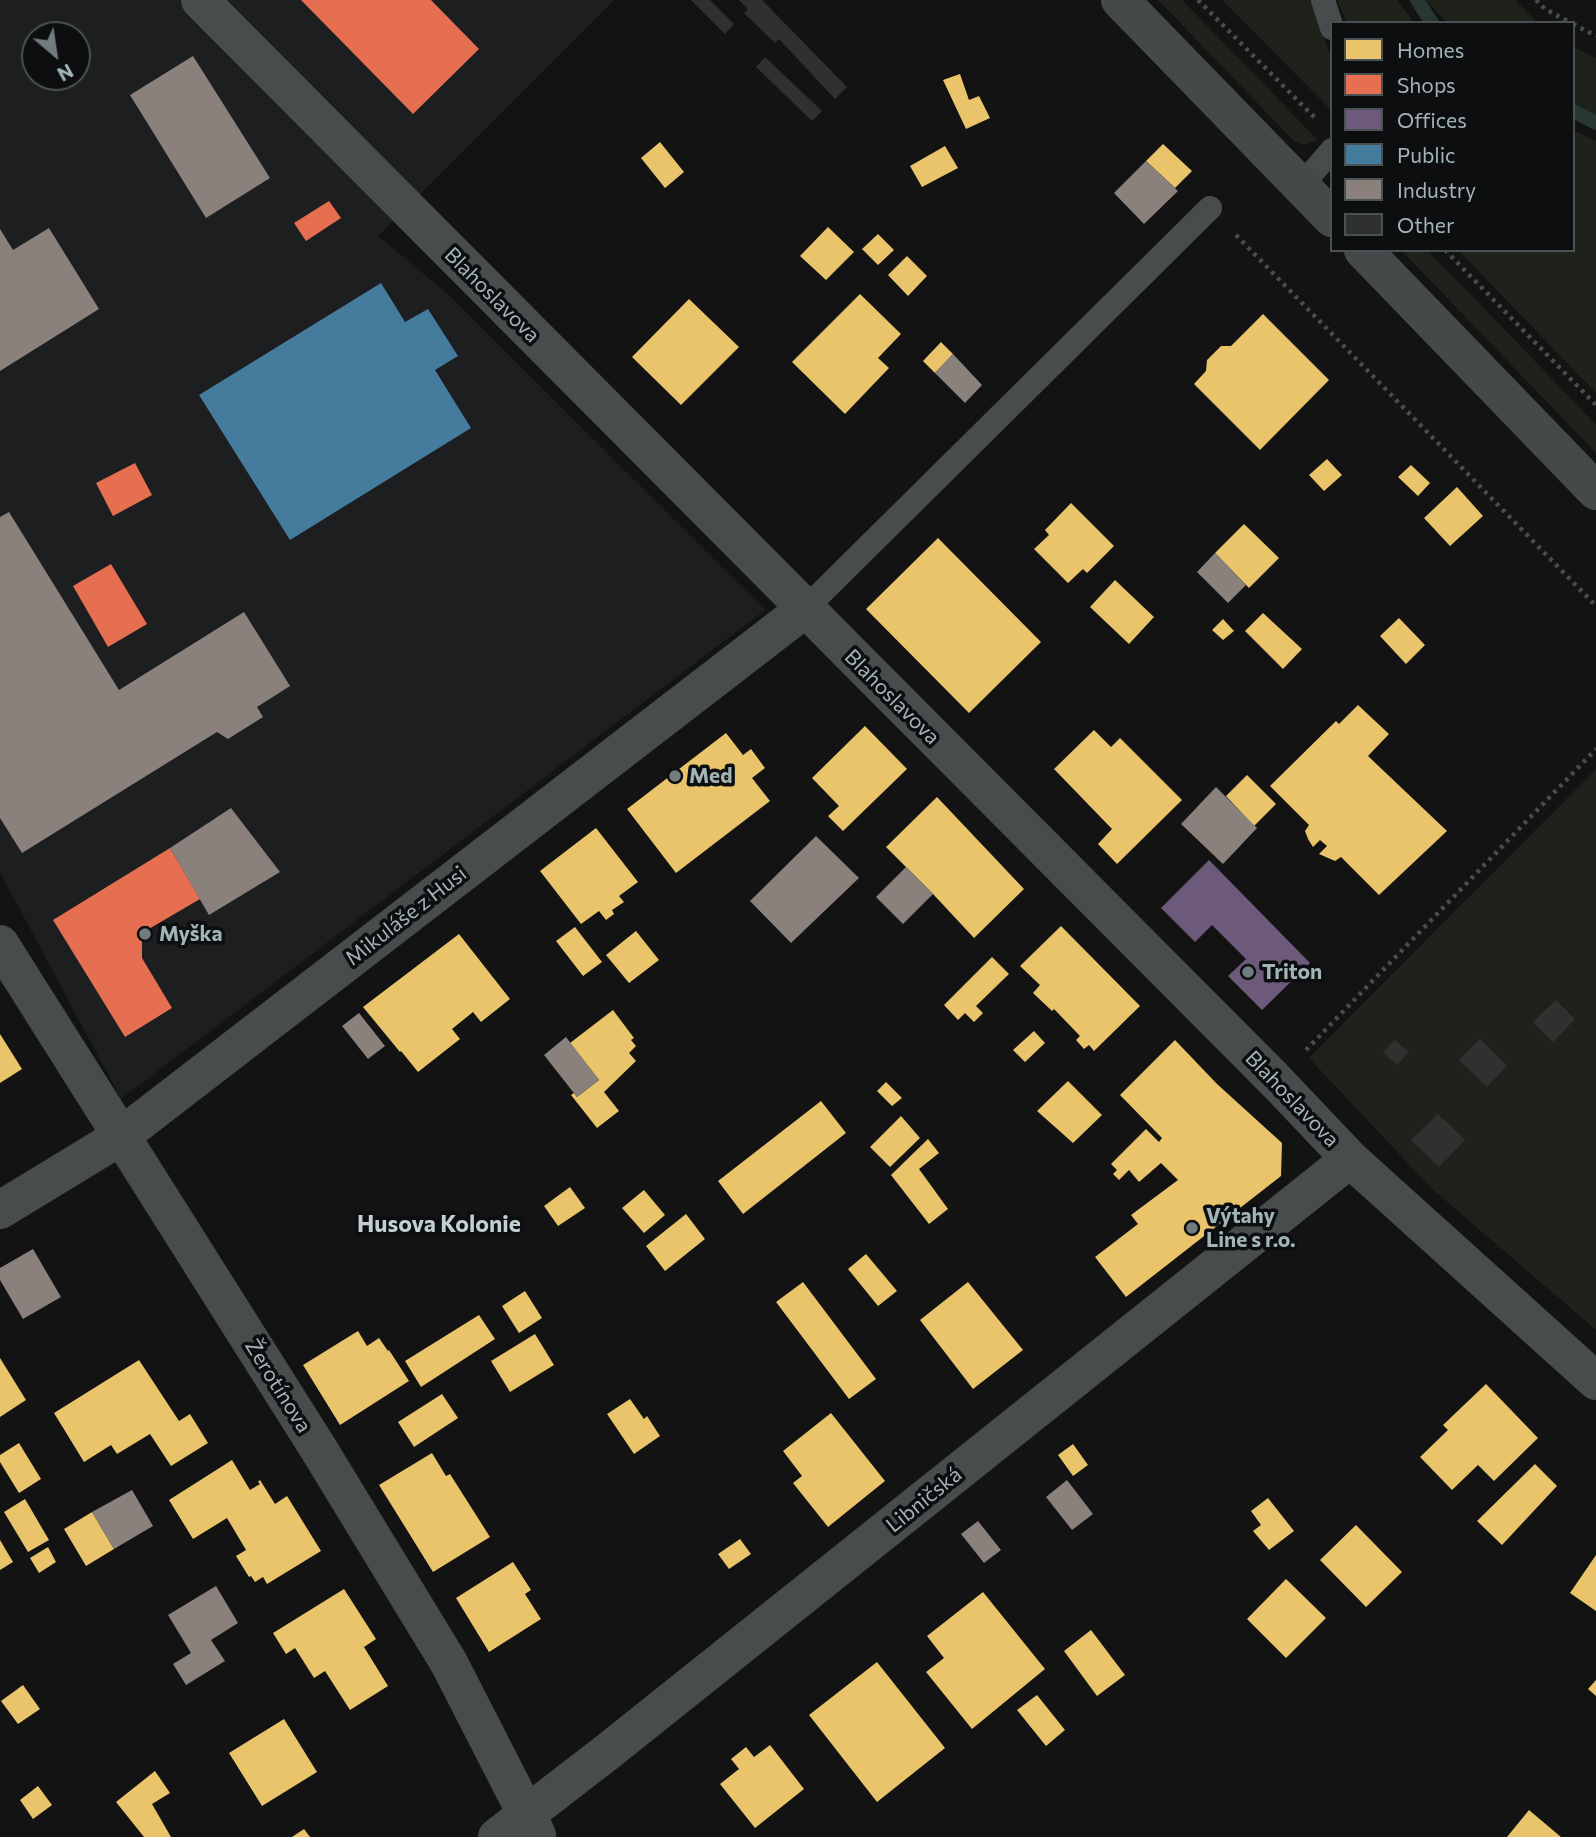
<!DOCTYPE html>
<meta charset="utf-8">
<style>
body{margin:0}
#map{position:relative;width:1596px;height:1837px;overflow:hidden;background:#131313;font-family:Commissioner,sans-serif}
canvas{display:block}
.legend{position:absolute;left:1330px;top:21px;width:245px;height:231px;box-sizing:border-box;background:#0d0e0f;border:2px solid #495152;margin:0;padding:9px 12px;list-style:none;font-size:21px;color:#a2b5b6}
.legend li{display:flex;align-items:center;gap:14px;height:35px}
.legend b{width:35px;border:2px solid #495152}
.north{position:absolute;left:21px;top:21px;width:70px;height:70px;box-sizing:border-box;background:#0d0e0f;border:2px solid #495152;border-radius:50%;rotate:151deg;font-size:19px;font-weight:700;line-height:28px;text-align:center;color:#a2b5b6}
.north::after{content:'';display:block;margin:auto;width:24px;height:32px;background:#707c7d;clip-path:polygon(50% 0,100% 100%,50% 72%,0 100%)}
</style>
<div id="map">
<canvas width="1596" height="1837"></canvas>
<ul class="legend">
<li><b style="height:19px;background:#e9c46a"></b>Homes</li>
<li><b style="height:19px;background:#e76f51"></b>Shops</li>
<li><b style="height:19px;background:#6d597a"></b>Offices</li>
<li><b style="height:19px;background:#457b9d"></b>Public</li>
<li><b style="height:19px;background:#8a817c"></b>Industry</li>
<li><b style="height:19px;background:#2f3131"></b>Other</li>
</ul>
<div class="north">N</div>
</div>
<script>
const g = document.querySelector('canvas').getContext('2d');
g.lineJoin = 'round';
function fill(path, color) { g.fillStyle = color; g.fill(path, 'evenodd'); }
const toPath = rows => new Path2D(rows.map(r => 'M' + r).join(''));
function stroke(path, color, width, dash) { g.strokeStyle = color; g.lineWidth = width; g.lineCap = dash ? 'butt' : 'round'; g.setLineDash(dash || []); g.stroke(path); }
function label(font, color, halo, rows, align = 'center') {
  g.font = font + ' Commissioner,sans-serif'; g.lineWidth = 7; g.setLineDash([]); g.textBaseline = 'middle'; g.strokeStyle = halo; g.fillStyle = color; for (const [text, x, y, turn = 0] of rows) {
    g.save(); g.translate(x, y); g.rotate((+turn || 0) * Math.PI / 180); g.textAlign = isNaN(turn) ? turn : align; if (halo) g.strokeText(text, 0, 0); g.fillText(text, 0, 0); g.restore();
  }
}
fill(toPath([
 [0,0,614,0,378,236,448,294,765,610,121,1099,0,872],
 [35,35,77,35,77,77,35,77]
]), '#1d1e1f');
fill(toPath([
 [1158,0,1182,0,1318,140,1304,145,1294,141],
 [1222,0,1311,0,1332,60,1332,111],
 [1337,0,1397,0,1414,23,1347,23],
 [1426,0,1515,0,1538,23,1447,23],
 [1573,47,1596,58,1596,127,1573,117],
 [1573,130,1596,141,1596,393,1458,250,1573,250],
 [1401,250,1427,250,1510,335,1596,425,1596,453],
 [1596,769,1596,1330,1430,1187,1309,1058]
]), '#1e221b');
fill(toPath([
 [960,74,969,100,979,96,990,118,966,129,943,80],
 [660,142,684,172,665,188,641,158],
 [1163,144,1192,171,1175,188,1146,161],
 [945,146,958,168,922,187,910,166],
 [828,227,854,252,826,280,800,256],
 [878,234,894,250,878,265,862,249],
 [907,256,927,276,908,296,888,275],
 [860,294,901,334,878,358,889,368,845,414,792,362],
 [689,299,739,347,681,405,632,357],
 [1263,314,1329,380,1260,450,1194,384,1206,371,1207,360,1221,346,1231,346],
 [941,342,953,354,935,373,923,361],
 [1327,459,1342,475,1324,491,1309,475],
 [1411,465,1430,483,1418,496,1398,477],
 [1457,487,1483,516,1450,546,1424,518],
 [1071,503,1114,546,1087,573,1083,569,1068,583,1034,549,1049,535,1045,530],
 [1244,524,1279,558,1249,588,1215,553],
 [938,538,1041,642,969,713,866,609],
 [1115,580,1154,617,1129,644,1090,607],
 [1263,613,1302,649,1283,669,1245,631],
 [1399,618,1425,645,1406,664,1380,636],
 [1223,619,1234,631,1223,640,1212,630],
 [1358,705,1389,734,1368,756,1447,831,1379,895,1341,857,1335,861,1319,854,1327,846,1320,840,1313,847,1308,839,1305,831,1309,825,1270,786,1336,721,1339,724],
 [865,726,907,769,843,831,828,816,839,806,812,778],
 [1094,730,1111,747,1120,738,1182,800,1117,864,1098,844,1112,829,1054,769],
 [726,733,743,755,751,749,765,768,752,778,770,801,676,873,627,809],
 [1247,775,1276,804,1254,826,1226,796],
 [937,797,1024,889,974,938,933,894,886,847],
 [596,828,638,882,619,896,624,902,612,910,614,914,606,920,599,911,581,924,540,871],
 [1061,926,1140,1006,1094,1051,1089,1045,1084,1049,1076,1040,1080,1036,1054,1009,1052,1011,1033,993,1040,985,1020,966],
 [575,927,602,962,583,976,556,941],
 [636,931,659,960,629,983,606,955],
 [459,934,510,999,481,1022,473,1012,452,1029,460,1039,418,1072,401,1051,400,1052,363,1007],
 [992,957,1009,974,976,1006,983,1013,974,1022,965,1013,958,1020,944,1005],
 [613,1010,634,1038,631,1040,636,1046,629,1053,636,1061,604,1092,619,1111,597,1128,571,1095,574,1093,577,1097,599,1080,570,1043],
 [1034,1031,1045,1043,1025,1062,1013,1050],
 [0,1034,22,1069,0,1083],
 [1175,1040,1217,1084,1282,1143,1281,1176,1126,1297,1095,1257,1138,1224,1131,1215,1178,1180,1161,1163,1139,1182,1129,1170,1119,1180,1113,1174,1117,1170,1111,1164,1146,1129,1159,1142,1162,1138,1120,1095],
 [1068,1081,1102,1115,1073,1143,1037,1111],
 [886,1082,902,1098,892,1106,877,1091],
 [821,1101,846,1133,743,1214,718,1181],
 [901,1116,920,1138,890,1167,870,1147],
 [928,1139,939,1153,919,1169,948,1209,929,1224,891,1175],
 [570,1187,585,1208,558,1226,544,1206],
 [644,1190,665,1215,644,1233,622,1208],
 [686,1214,705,1239,665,1271,646,1246],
 [866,1254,897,1291,878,1306,848,1269],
 [803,1282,876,1379,849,1399,776,1302],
 [968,1282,1023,1350,973,1389,920,1320],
 [525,1291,542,1318,519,1333,502,1306],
 [479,1315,495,1339,421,1387,405,1361],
 [358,1331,367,1346,379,1338,388,1351,389,1350,409,1381,340,1425,303,1365],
 [535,1334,554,1365,510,1392,491,1361],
 [0,1358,26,1400,0,1417],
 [139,1360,179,1421,190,1414,208,1443,171,1466,150,1434,117,1454,111,1445,84,1462,54,1413],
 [1486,1384,1538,1438,1494,1481,1478,1465,1452,1490,1420,1457,1448,1430,1443,1425],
 [442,1394,458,1418,414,1447,398,1422],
 [630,1399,644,1419,647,1416,660,1436,634,1454,607,1414],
 [831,1413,885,1481,828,1527,793,1483,802,1476,783,1451],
 [19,1443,41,1479,19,1493,0,1462,0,1455],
 [1073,1444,1088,1465,1073,1476,1058,1455],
 [432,1453,446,1476,450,1474,490,1537,433,1572,379,1485],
 [232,1460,250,1490,260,1484,258,1482,260,1480,275,1504,287,1496,321,1551,267,1584,263,1577,255,1582,251,1576,249,1577,236,1556,246,1550,227,1518,193,1539,169,1500],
 [1535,1464,1557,1486,1502,1545,1477,1521],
 [1268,1498,1294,1531,1269,1550,1253,1531,1261,1525,1251,1511],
 [25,1499,49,1540,28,1552,4,1512],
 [92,1512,114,1549,86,1566,64,1529],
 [1356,1525,1402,1572,1366,1607,1320,1560],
 [740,1539,751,1554,729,1569,718,1554],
 [0,1540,13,1562,0,1570],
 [48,1547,56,1562,39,1573,30,1558],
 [1596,1555,1596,1611,1570,1593],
 [513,1562,531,1590,525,1594,541,1619,489,1652,456,1598],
 [1286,1579,1326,1618,1286,1658,1247,1619],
 [344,1589,376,1639,364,1647,388,1686,350,1710,325,1671,314,1678,295,1648,286,1654,273,1633],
 [983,1592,1045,1669,972,1729,926,1672,944,1658,927,1636],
 [1091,1630,1125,1675,1097,1696,1064,1651],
 [877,1662,945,1748,877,1802,809,1715],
 [1596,1680,1596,1696,1588,1689],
 [23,1685,40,1709,18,1724,1,1701],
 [1037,1695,1065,1730,1046,1746,1017,1710],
 [284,1719,317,1772,262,1806,229,1753],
 [770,1745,804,1789,755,1828,720,1784,739,1769,731,1759,746,1747,754,1757],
 [155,1771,170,1793,152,1804,171,1837,144,1837,116,1802],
 [38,1786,52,1805,33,1819,20,1800],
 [1529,1810,1561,1837,1507,1837],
 [304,1829,310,1837,292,1837]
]), '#e9c46a');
fill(toPath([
 [301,0,431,0,479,49,413,114],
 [329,201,341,218,306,241,294,223],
 [135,463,152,495,113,516,96,483],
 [111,564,147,624,108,647,73,586],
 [170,848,200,899,142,933,142,958,172,1008,125,1037,53,920]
]), '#e76f51');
fill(toPath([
 [1209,860,1310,963,1262,1010,1228,976,1246,959,1212,925,1195,942,1161,908]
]), '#6d597a');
fill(toPath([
 [381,283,405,322,428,309,458,356,435,370,471,428,290,540,199,395]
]), '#457b9d');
fill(toPath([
 [193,56,270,178,206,218,130,95],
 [1146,161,1178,191,1144,224,1114,193],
 [49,228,99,309,0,371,0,229,13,250],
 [953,354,982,385,965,403,935,373],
 [9,512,119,690,244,612,290,686,257,707,263,717,228,739,217,732,22,853,0,818,0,517],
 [1215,553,1246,585,1228,603,1197,572],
 [1216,787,1257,828,1223,864,1181,824],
 [231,808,280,872,209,915,170,848],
 [816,836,859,878,791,943,750,901],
 [906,867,933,894,903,924,876,897],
 [359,1013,385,1046,368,1059,342,1026],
 [566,1037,599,1080,577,1097,544,1055],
 [33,1249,61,1297,23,1319,0,1280,0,1268],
 [1067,1480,1093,1514,1072,1530,1046,1497],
 [132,1490,153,1526,114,1549,92,1512],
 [978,1521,1001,1550,984,1563,961,1534],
 [216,1586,238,1623,211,1640,225,1661,186,1685,173,1664,191,1653,168,1615]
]), '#8a817c');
stroke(toPath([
 [1417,0,1432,23],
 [1573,111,1596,123]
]), '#273734', 14);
fill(toPath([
 [691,0,710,0,734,24,725,34],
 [739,0,762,0,847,87,835,99,779,39,775,43,744,13,748,9],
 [765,57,822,111,812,121,756,67],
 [1556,1000,1575,1019,1553,1042,1533,1022],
 [1480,1039,1507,1066,1487,1087,1459,1060],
 [1395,1040,1409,1052,1397,1065,1383,1052],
 [1438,1114,1465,1140,1439,1167,1411,1140]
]), '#2f3131');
stroke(toPath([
 [1198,0,1316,119],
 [1536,0,1545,9,1571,23],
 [1573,24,1596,36],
 [1236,235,1596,606],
 [1445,250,1596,405],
 [1306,1050,1596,749]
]), '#484d4e', 4.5, [3.5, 5]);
stroke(toPath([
 [1323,0,1332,28],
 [1301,186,1332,150],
 [805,609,1210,208]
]), '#474c4c', 24);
stroke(toPath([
 [200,0,1276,1081,1350,1159,1596,1381],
 [0,944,318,1448,449,1663,537,1835],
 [0,1210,120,1137,805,609],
 [497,1837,606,1753,1350,1159]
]), '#474c4c', 38);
stroke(toPath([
 [1120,0,1332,218],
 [1363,250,1596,491]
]), '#44494a', 38);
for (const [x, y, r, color] of [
 [675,776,7,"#707c7d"],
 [145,934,7,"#707c7d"],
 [1248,972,7,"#707c7d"],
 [1192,1228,7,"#707c7d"]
]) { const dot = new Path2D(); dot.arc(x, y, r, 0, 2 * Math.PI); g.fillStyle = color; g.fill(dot); stroke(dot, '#0d0e0f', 2.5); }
label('21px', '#a2b5b6', '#0d0e0f', [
 ["Blahoslavova",492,295,45],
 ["Blahoslavova",892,697,45],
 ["Mikuláše z Husi",406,916,-38],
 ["Blahoslavova",1292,1099,46],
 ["Žerotínova",278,1386,58],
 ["Libničská",924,1500,-39]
]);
label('bold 21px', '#a2b5b6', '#0d0e0f', [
 ["Med",689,776],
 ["Myška",159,934],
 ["Triton",1262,972],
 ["Výtahy",1206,1216],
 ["Line s r.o.",1206,1240]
], 'left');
label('bold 23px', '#c3d0d1', '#0d0e0f', [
 ["Husova Kolonie",439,1224]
]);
</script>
